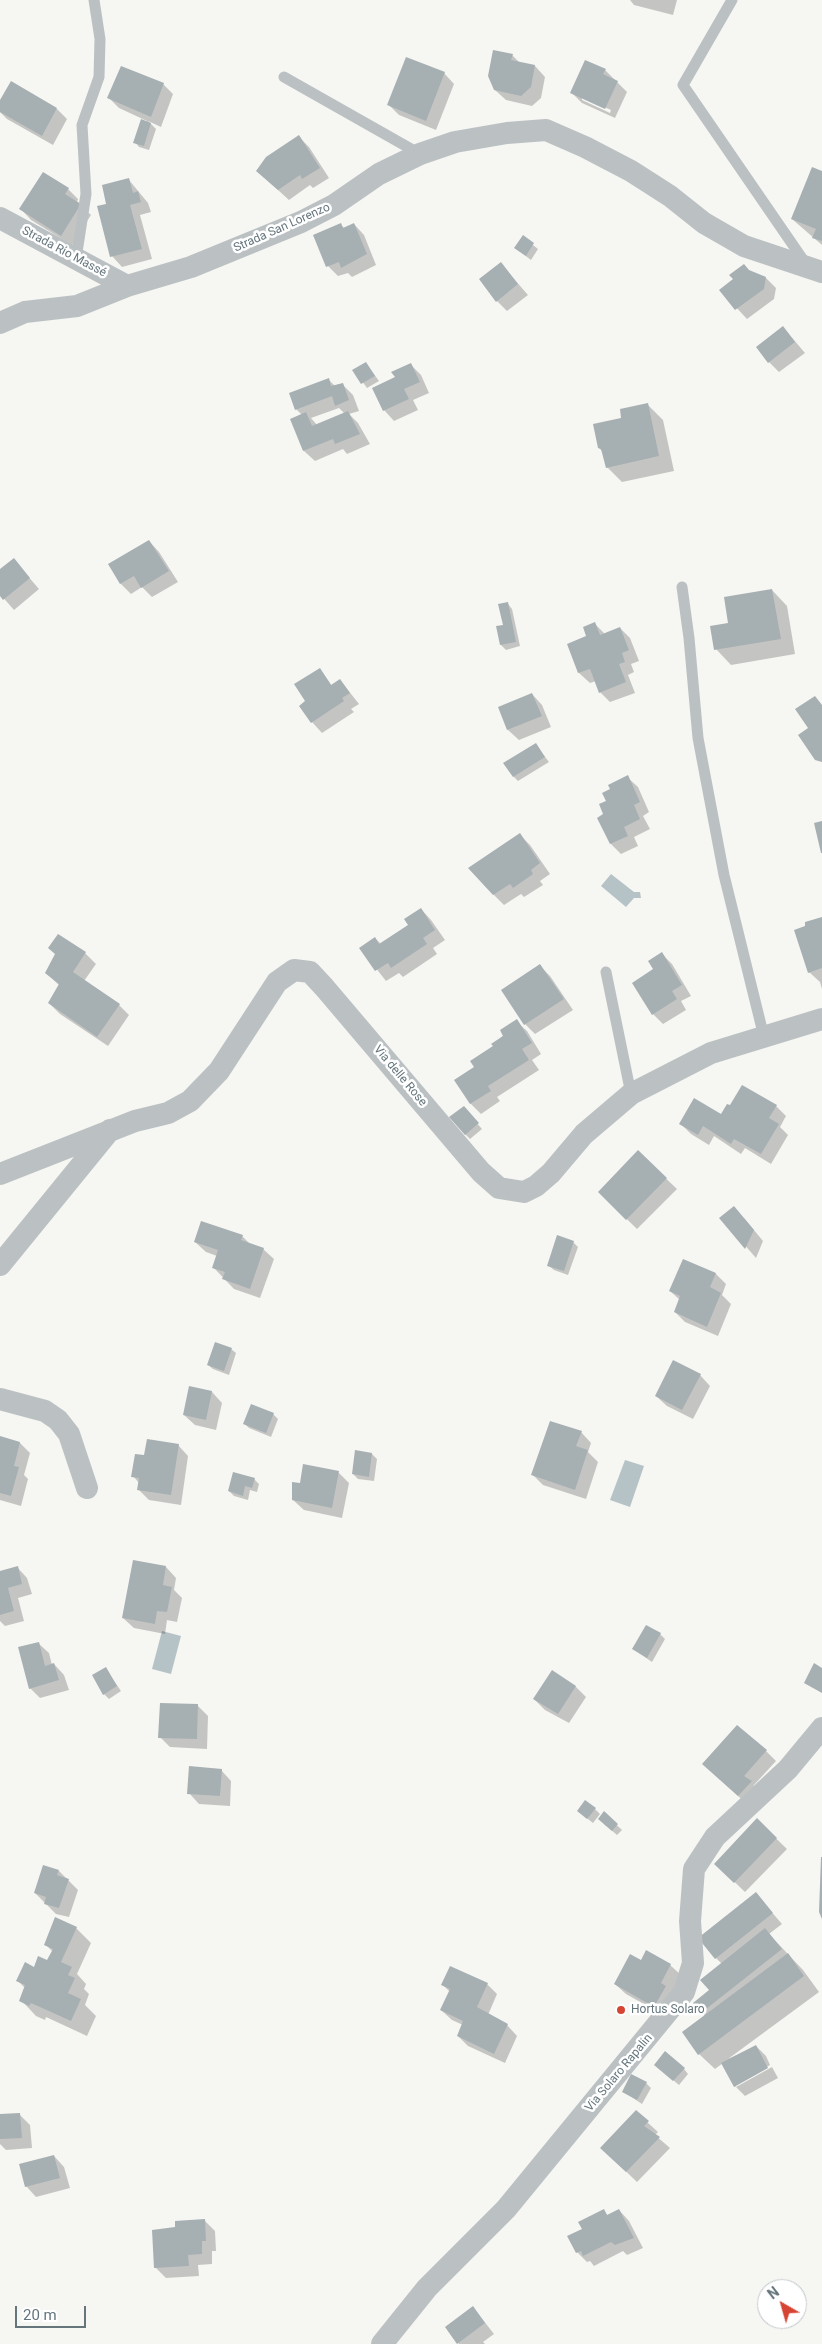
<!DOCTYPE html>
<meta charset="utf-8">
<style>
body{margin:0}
#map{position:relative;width:822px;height:2344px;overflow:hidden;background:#f6f6f3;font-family:Roboto,sans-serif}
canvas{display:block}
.north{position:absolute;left:757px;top:2279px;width:50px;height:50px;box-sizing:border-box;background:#fff;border:1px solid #c1c8cb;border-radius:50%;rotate:322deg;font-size:14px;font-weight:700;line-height:20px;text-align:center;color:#64757c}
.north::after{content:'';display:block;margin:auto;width:18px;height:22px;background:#d64534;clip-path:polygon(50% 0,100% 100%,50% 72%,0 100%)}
.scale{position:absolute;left:15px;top:2306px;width:71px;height:22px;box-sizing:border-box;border:2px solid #64757c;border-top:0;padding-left:6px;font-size:15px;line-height:18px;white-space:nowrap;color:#64757c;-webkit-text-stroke:4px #fff;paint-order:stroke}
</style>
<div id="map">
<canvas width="822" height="2344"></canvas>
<div class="north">N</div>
<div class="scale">20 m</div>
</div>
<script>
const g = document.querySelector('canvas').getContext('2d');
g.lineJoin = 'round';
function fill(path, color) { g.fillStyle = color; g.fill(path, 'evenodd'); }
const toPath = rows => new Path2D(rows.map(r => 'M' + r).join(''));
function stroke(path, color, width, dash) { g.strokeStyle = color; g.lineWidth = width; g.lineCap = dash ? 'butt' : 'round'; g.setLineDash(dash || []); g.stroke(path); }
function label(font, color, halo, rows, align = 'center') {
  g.font = font + ' Roboto,sans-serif'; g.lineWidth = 5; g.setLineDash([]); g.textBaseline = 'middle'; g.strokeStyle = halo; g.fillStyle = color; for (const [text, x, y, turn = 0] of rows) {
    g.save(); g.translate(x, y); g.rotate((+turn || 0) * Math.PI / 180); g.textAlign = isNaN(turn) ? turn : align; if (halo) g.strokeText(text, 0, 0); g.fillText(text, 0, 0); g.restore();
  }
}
fill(toPath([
 [611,874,634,892,640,892,641,898,634,898,626,907,601,886],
 [625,1460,644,1466,630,1507,610,1500],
 [162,1631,181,1636,171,1674,152,1669]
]), '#b6c3c6');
fill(toPath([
 [630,0,677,0,673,15,634,5],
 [512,55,521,64,535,66,545,77,541,98,532,106,506,100,495,90],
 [605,70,627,92,615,118,582,103,572,93],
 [582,97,611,110,610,113,582,100],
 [444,73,454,84,436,130,399,115,389,105],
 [163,84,173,94,161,127,148,121,156,129,149,150,139,147,135,142,147,121,119,108,109,98],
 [0,103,57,109,67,119,53,145,7,119,0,112],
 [299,137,309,147,329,178,313,188,310,185,289,200,268,181],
 [822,172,822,245,792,219],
 [129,180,148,203,151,212,140,215,152,259,122,267,112,256,107,205],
 [68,189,78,199,77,202,91,215,72,245,31,220,21,209],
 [340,224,344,228,354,224,364,235,376,265,352,277,348,273,338,276,328,266],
 [523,237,538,249,531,260,515,248],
 [501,264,528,295,507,311,497,301],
 [751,272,766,278,776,288,774,299,747,319,720,290],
 [783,327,805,353,779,372,769,362],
 [366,363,379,381,367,388,354,370],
 [411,365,421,375,429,393,413,400,418,410,394,421,384,410,373,388,397,377],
 [328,379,335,386,342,384,353,395,359,411,349,414,358,423,370,444,347,454,343,449,315,461,304,451,292,420,302,415,296,409],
 [339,408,345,414,317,425,311,418],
 [648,405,663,420,674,471,622,482,607,467,603,452,599,448,623,419],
 [149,541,159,552,178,582,152,597,142,587,131,594,121,584,110,564],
 [14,560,39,589,14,610,0,594,0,571],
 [772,590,787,606,795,654,731,665,716,649,730,624],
 [508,604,512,609,520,646,506,650,501,645],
 [594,623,605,634,620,628,630,638,639,661,631,664,634,672,628,675,635,693,610,702,600,692,596,681,590,683,579,673,569,644,588,637],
 [320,669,332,686,340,680,359,704,351,709,354,712,322,733,312,722,308,702],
 [532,694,542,705,551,727,519,740,508,730,499,708],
 [535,744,549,762,518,781,513,776],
 [627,777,638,787,649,812,643,816,650,829,634,837,638,846,621,854,611,844,599,818,605,815,608,801],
 [520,835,530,845,550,874,540,881,543,885,524,897,521,894,504,905,493,894],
 [421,909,431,920,445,940,433,948,437,954,403,977,399,973,386,981,360,948,375,938,381,944,409,925],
 [822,918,822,989,820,982,809,972],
 [59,935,85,953,96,964,84,981,119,1005,129,1015,108,1046,60,1014,49,1003,60,986,46,973,56,955],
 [662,954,672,964,691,996,681,1001,686,1010,663,1024,653,1014],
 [540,966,550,976,573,1010,535,1034,525,1024],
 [516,1021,527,1031,541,1054,532,1060,539,1070,497,1097,500,1101,481,1114,470,1103,475,1067],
 [776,1106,786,1116,780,1127,788,1135,771,1164,745,1148,741,1154,714,1136,709,1145,691,1134,681,1124],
 [468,1113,482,1129,470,1139,465,1134],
 [638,1152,677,1189,637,1229,599,1192],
 [721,1218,744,1218,763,1241,756,1258],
 [242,1236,250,1244,263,1249,274,1259,260,1298,234,1289,213,1267,217,1256,206,1252,195,1242],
 [573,1242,578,1247,568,1275,554,1270,549,1266],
 [683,1260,716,1274,726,1284,722,1295,731,1304,718,1336,685,1322,675,1312,680,1300,670,1291],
 [231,1349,236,1353,229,1375,213,1369,208,1365],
 [700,1375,710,1386,693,1419,667,1406,656,1396],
 [190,1387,212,1392,222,1403,216,1430,195,1425,184,1415],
 [273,1414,278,1419,271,1437,249,1428,244,1423],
 [581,1432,591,1443,588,1452,598,1462,586,1499,543,1485,533,1475],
 [0,1437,20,1443,30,1453,24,1475,28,1479,21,1506,0,1500],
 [178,1445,188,1456,181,1505,149,1500,138,1489,139,1483,133,1476],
 [372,1454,377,1459,374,1481,358,1479,353,1474],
 [304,1466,339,1473,349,1483,342,1518,304,1510,293,1500,301,1485],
 [254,1479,259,1484,257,1492,250,1490,248,1500,234,1496,229,1491],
 [17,1567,27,1578,32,1594,18,1598,24,1621,5,1626,0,1621,0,1572],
 [166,1567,176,1578,174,1590,182,1598,177,1622,167,1620,165,1634,134,1628,123,1618],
 [660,1634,665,1639,652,1662,633,1649],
 [38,1643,49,1653,52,1665,54,1664,64,1675,69,1690,40,1698,30,1688],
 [106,1669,121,1691,109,1699,104,1694],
 [552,1672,576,1687,586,1697,569,1723,545,1710,534,1699],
 [197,1705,208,1716,207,1749,170,1747,160,1737],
 [766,1751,776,1761,754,1785,749,1806,714,1774],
 [221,1770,231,1781,230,1806,199,1804,189,1793],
 [595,1809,600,1814,593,1823,584,1816],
 [604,1813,622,1830,617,1835,604,1824],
 [757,1820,787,1849,745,1892,716,1864],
 [44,1866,59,1871,78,1890,69,1917,56,1914,35,1893],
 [756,1894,782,1924,769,1934,803,1970,819,1992,728,2059,756,2046,766,2056,770,2065,736,2084,736,2087,772,2067,778,2078,745,2096,735,2086,723,2063,715,2069,699,2054,705,2016,702,2012,722,1964,716,1958],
 [76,1928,91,1943,77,1974,86,1984,84,1989,89,1994,85,2005,96,2016,87,2036,46,2017,45,2020,36,2016,21,2000,25,1988,18,1981,34,1968,48,1962,53,1952,46,1945],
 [641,1962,670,1965,681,1975,665,2016,626,1994,615,1984],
 [487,1984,497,1994,488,2015,507,2025,517,2036,505,2063,468,2046,458,2036,463,2025,452,2020,441,2010,450,1992,443,1985],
 [684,2069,688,2074,679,2085,661,2070],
 [646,2083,651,2088,642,2104,624,2092],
 [636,2112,658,2132,655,2135,670,2148,637,2182,612,2158],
 [19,2114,30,2125,32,2148,6,2150,0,2144,0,2116],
 [54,2156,64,2167,70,2188,36,2197,26,2186],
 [619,2210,629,2221,643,2248,627,2255,623,2251,594,2266,590,2261,587,2262,577,2252,583,2229,604,2211,608,2216],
 [205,2221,215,2231,216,2251,212,2251,212,2264,198,2265,199,2276,166,2278,155,2267,176,2228],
 [473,2307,494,2334,483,2342,485,2344,459,2344,446,2327]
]), '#0003');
fill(toPath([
 [493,50,513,54,511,60,535,65,531,87,521,96,494,90,488,76],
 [406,57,445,72,426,121,387,105],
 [585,60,606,69,603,74,618,81,605,109,570,93],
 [121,66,164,83,151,117,107,98],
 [11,81,57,108,42,136,0,112,0,100],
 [141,119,151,123,144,146,133,143],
 [299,135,320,168,302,179,300,175,278,190,256,171,266,157],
 [812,167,822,171,822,241,812,238,816,229,791,219],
 [43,172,69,188,65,194,81,204,61,236,19,209],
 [129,178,133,193,138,191,141,202,130,205,142,249,110,257,97,206,106,204,102,185],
 [341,223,343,228,354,223,367,254,341,268,339,262,326,267,313,235],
 [523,235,534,243,526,256,514,248],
 [501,262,518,284,496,302,479,279],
 [744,264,749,270,766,277,764,289,735,310,719,290,733,279,729,275],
 [783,326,795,342,768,363,756,347],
 [366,362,375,376,361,384,352,370],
 [411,363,420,382,404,389,409,399,383,411,372,388,395,377,391,372],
 [329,378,331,386,343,383,349,400,335,406,332,396,295,410,289,393],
 [648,403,659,456,606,468,601,449,598,448,593,424,621,418,620,409],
 [348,411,360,434,335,444,333,439,303,451,290,419,306,412,312,426],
 [149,540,169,571,141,588,134,576,120,584,108,564],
 [14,558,30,578,3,600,0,596,0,569],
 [772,589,781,639,714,650,710,626,728,623,724,597],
 [508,602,516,642,500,645,496,626,503,625,498,604],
 [595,622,600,635,620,627,629,650,622,653,625,662,619,664,626,682,599,693,590,669,578,673,567,644,586,636,583,627],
 [320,668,331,685,340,679,350,693,342,698,344,701,311,723,299,706,305,701,294,684],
 [532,693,542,716,507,730,498,707],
 [815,696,822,705,822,762,815,760,798,735,808,728,795,709],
 [536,743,545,757,513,777,503,763],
 [628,775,640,802,634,805,640,819,624,827,628,836,610,844,597,818,603,814,599,804,606,801,602,793,610,789,608,785],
 [822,821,822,853,821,853,814,823],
 [520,833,540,863,531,870,533,874,513,888,510,884,493,895,468,868],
 [421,908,435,930,423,938,427,944,391,968,388,963,375,971,359,948,375,937,379,944,408,925,404,919],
 [822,917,822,968,808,973,794,930,805,926,805,922],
 [58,934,86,952,73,972,120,1004,97,1037,48,1003,59,984,45,973,55,954,48,948],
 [662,952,682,985,672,991,677,999,652,1015,632,983,653,969,648,961],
 [540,964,564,999,524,1025,501,990],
 [517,1019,532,1043,522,1049,529,1060,488,1086,491,1091,470,1104,454,1080,474,1067,470,1061,493,1046,491,1044,503,1036,500,1030],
 [742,1085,777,1105,769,1118,779,1124,761,1154,734,1139,731,1144,703,1126,698,1135,679,1124,694,1098,721,1114,727,1104,730,1105],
 [464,1106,479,1123,465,1135,449,1117],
 [638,1150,667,1178,626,1220,598,1192],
 [734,1206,754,1230,745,1249,719,1218],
 [201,1221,243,1235,241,1240,264,1248,250,1289,222,1279,225,1272,212,1268,218,1250,194,1242],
 [557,1235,574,1241,564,1271,547,1266],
 [683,1259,716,1273,710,1287,721,1293,707,1327,674,1312,680,1296,669,1291],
 [215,1342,232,1348,224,1371,207,1365],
 [673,1360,701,1374,682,1410,655,1396],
 [189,1386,212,1391,206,1420,183,1415],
 [251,1404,274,1413,266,1433,243,1424],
 [550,1421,582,1431,576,1446,588,1450,575,1490,531,1475],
 [0,1436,20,1442,14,1466,19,1467,11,1496,0,1493],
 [147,1439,179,1444,171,1495,137,1490,139,1478,131,1477,135,1454,144,1455],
 [355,1450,372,1453,369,1477,352,1474],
 [303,1464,339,1471,332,1508,292,1500,292,1482,300,1483],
 [233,1472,255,1478,252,1488,245,1486,243,1496,228,1491],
 [133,1560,166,1566,163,1585,172,1587,167,1612,157,1611,155,1624,122,1618],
 [18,1566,22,1584,8,1588,14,1611,0,1615,0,1571],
 [646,1625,661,1633,647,1658,632,1649],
 [39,1642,45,1666,54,1663,59,1680,29,1689,18,1647],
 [814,1663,822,1668,822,1693,804,1683],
 [106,1667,117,1686,103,1695,92,1675],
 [552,1670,576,1686,558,1714,533,1699],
 [160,1703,198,1704,197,1739,158,1738],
 [737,1725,767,1750,744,1776,752,1781,738,1796,702,1764],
 [189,1766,222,1769,220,1796,187,1794],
 [585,1800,596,1808,587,1819,577,1811],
 [604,1811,618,1824,612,1831,598,1819],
 [757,1818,777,1838,734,1883,714,1864],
 [821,1857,822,1857,822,1919,819,1912],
 [43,1865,59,1870,57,1875,69,1879,59,1908,44,1904,46,1897,34,1893],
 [756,1892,773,1913,715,1959,698,1938],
 [55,1917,77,1927,61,1962,72,1967,68,1975,75,1978,68,1993,81,1999,71,2021,31,2003,29,2006,19,2001,25,1985,16,1981,25,1962,34,1967,38,1956,47,1960,53,1949,44,1945],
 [765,1928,782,1949,701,2013,693,2003,709,1990,700,1980],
 [646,1950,671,1964,661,1983,666,1986,654,2007,614,1984,630,1954,641,1960],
 [788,1953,804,1976,698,2055,682,2032],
 [450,1966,488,1983,477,2007,508,2024,494,2054,457,2036,463,2021,440,2010,450,1989,441,1985],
 [756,2045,768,2068,734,2087,721,2063],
 [665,2051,685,2068,673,2081,654,2065],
 [631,2074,647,2082,637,2100,622,2092],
 [636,2110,649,2121,644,2126,660,2137,626,2172,600,2148],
 [20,2113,22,2138,0,2139,0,2114],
 [54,2155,60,2178,25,2187,19,2164],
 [604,2209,607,2215,619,2209,634,2238,615,2245,611,2242,583,2256,581,2251,576,2253,567,2236,582,2229,578,2222],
 [205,2219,206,2241,202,2241,202,2254,188,2255,189,2266,154,2268,152,2230,175,2227,175,2221],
 [473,2306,485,2323,457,2344,445,2327]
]), '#a6afb2');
stroke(toPath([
 [732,0,683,85,806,264],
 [284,77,420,154],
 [76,259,86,194,82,125,99,77,100,39,94,0],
 [682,587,689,638,698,738,724,875,764,1037],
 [606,972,631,1094]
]), '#bbc1c3', 11);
stroke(toPath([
 [0,218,127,286],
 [0,323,25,312,77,306,127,286,191,267,301,222,334,205,379,174,420,154,455,142,507,133,546,130,585,147,631,171,670,196,704,223,744,246,822,272],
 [0,1174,135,1121,168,1113,190,1101,219,1071,277,982,294,970,310,972,324,987,481,1172,499,1188,524,1192,536,1186,551,1173,584,1134,631,1094,711,1053,822,1019],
 [0,1265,110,1130],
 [0,1399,45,1411,58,1420,69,1434,87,1488],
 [382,2344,427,2288,506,2209,684,1992,693,1963,690,1921,694,1869,715,1837,788,1769,822,1728]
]), '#bbc1c3', 22);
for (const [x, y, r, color] of [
 [621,2010,5,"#d64534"]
]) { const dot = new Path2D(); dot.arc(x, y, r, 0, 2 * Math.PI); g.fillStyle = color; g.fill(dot); stroke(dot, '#fff', 2); }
label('12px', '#64757c', '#fff', [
 ["Strada San Lorenzo",282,228,-24],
 ["Strada Rio Massé",64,252,28],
 ["Via delle Rose",400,1076,50],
 ["Via Solaro Rapalin",619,2073,-50]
]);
label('12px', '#64757c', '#fff', [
 ["Hortus Solaro",631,2010]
], 'left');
</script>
